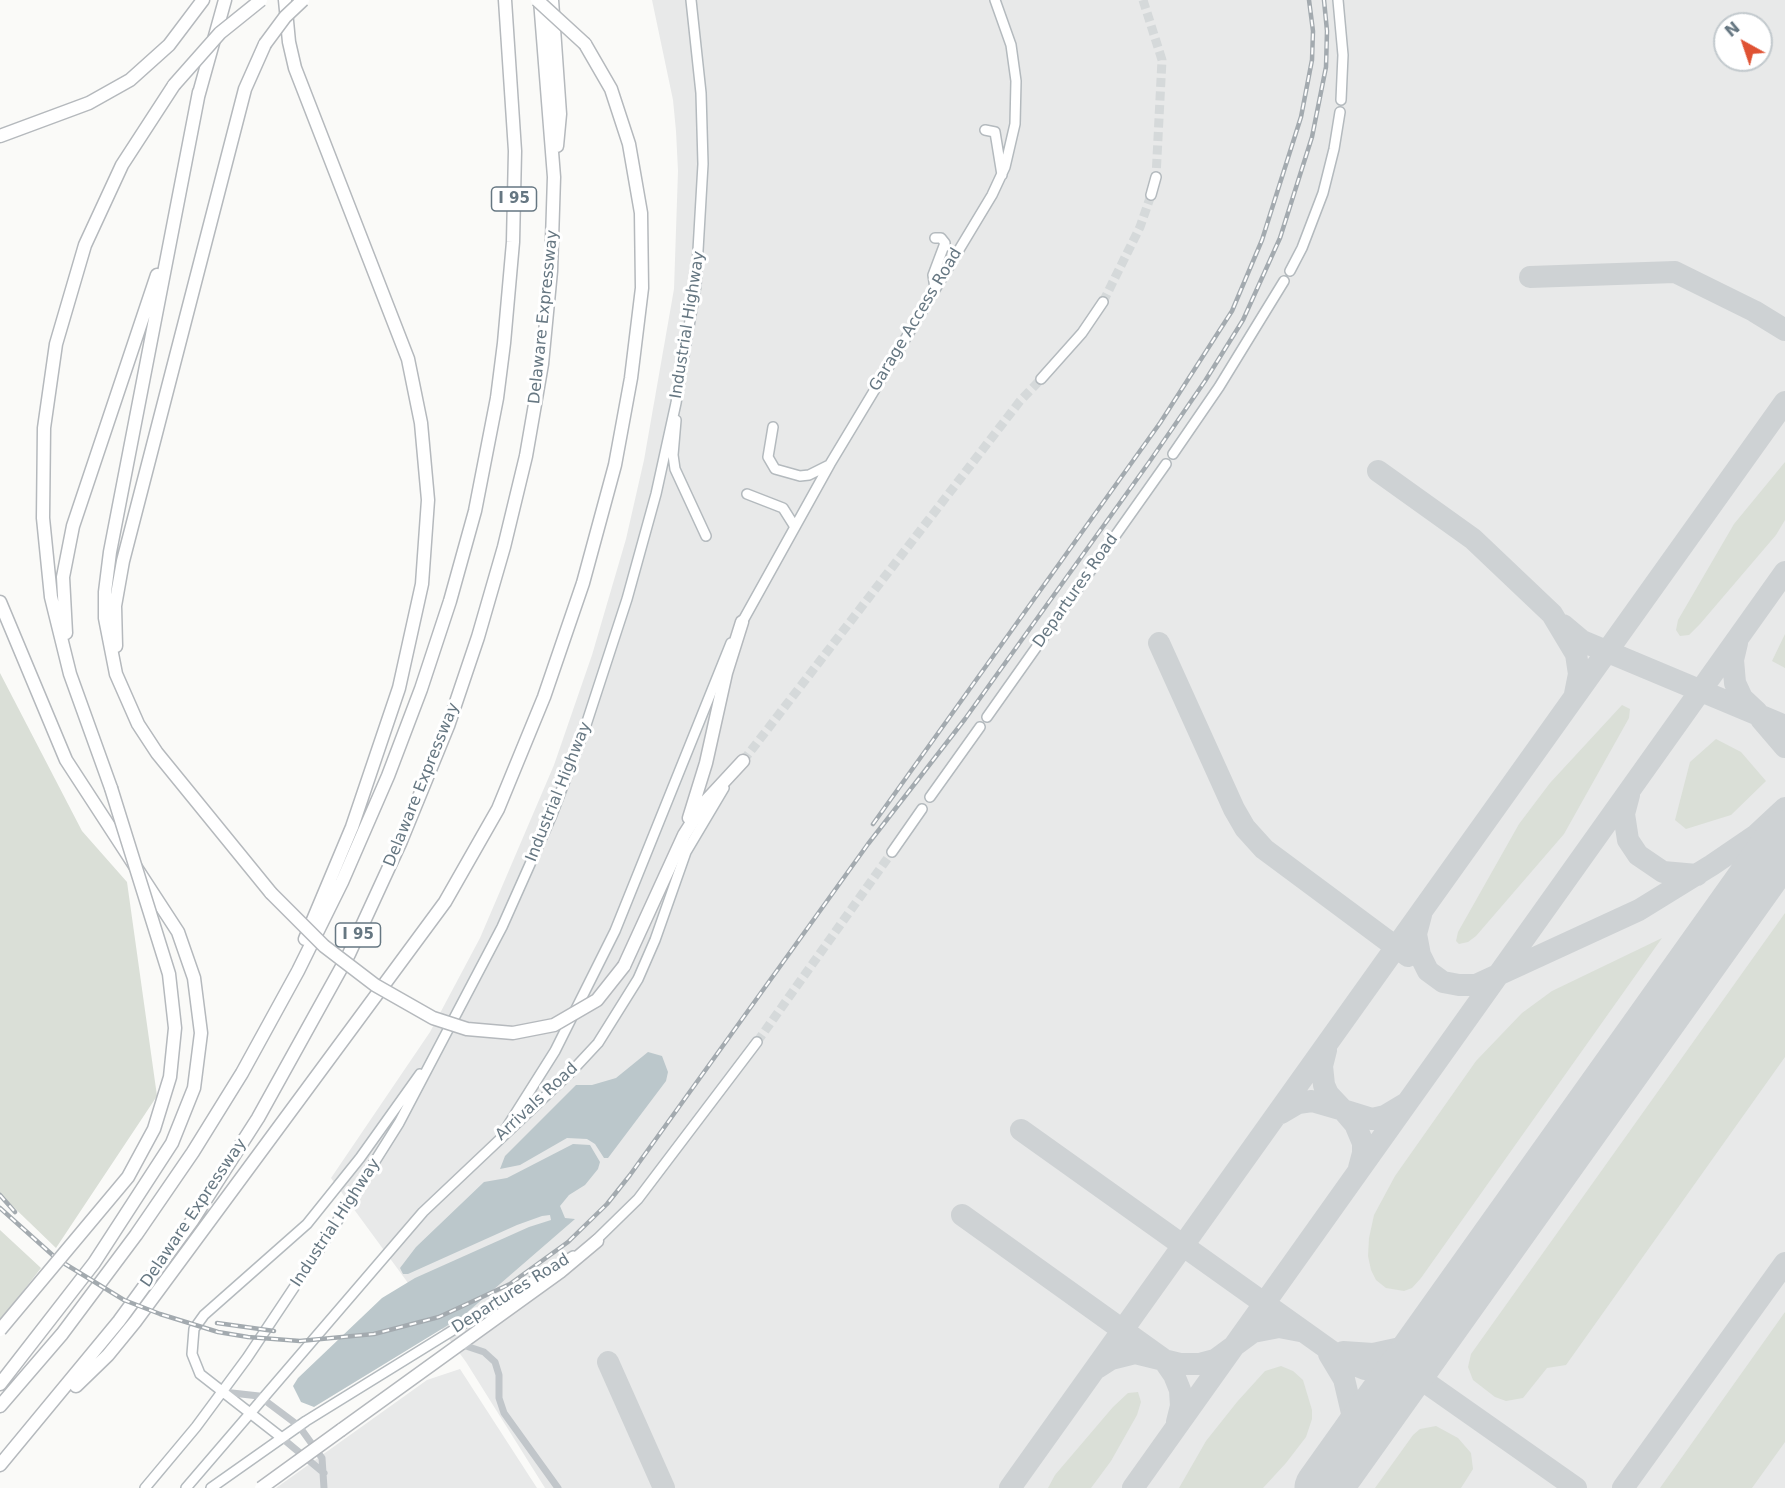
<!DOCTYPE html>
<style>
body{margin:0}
#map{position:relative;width:1785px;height:1488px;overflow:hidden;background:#fafaf8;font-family:"DejaVu Sans",sans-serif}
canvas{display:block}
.north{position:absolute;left:1713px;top:12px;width:60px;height:60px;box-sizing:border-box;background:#fff;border:2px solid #c2c9cd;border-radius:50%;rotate:320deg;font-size:16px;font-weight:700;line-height:24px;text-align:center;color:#667782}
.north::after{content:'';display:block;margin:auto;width:21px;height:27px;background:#df5233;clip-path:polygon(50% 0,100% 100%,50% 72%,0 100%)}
</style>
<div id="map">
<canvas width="1785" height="1488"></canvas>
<div class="north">N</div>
</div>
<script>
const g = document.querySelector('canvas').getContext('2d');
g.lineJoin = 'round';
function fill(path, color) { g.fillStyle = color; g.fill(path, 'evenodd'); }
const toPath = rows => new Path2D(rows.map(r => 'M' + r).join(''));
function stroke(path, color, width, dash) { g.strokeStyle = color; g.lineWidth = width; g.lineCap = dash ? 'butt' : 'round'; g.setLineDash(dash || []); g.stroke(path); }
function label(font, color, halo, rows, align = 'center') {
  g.font = font + ' "DejaVu Sans",sans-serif'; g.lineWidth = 6; g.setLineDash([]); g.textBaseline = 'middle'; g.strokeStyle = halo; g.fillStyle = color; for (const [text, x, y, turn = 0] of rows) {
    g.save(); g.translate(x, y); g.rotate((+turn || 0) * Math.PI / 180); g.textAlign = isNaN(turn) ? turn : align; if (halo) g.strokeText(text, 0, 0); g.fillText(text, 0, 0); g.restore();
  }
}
fill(toPath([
 [652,0,1785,0,1785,1488,545,1488,466,1362,331,1178,430,1032,480,938,554,765,592,655,626,539,644,460,674,289,678,171,676,131,673,100],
 [1725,24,1761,24,1761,60,1725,60],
 [460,1369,537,1488,276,1488,427,1380]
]), '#e8e9e9');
fill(toPath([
 [1785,462,1785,520,1776,535,1700,624,1689,635,1680,636,1676,630,1678,620,1734,524],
 [1785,634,1785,668,1772,661],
 [0,673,82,831,127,882,157,1096,56,1248,0,1194],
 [1622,705,1630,709,1629,718,1564,834,1476,936,1468,942,1459,944,1456,941,1458,932,1519,824,1550,783],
 [1716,739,1741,752,1766,781,1731,815,1686,829,1675,820,1690,762],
 [1785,913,1785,1057,1566,1365,1547,1368,1523,1398,1506,1401,1495,1397,1473,1380,1468,1367,1471,1354],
 [1662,938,1421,1278,1412,1288,1404,1291,1386,1288,1376,1280,1371,1270,1368,1256,1369,1238,1374,1215,1395,1176,1476,1061,1522,1013,1552,991],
 [0,1230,41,1268,0,1321],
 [1785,1312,1785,1442,1752,1488,1660,1488],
 [1281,1366,1293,1371,1303,1380,1312,1410,1312,1419,1306,1437,1286,1463,1263,1488,1179,1488,1206,1441,1237,1402,1265,1371],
 [1138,1392,1141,1402,1137,1415,1111,1461,1091,1488,1048,1488,1055,1475,1113,1407,1128,1393],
 [1436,1426,1458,1438,1471,1453,1473,1469,1461,1488,1375,1488,1413,1435,1420,1429]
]), '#dadfd7');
fill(toPath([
 [648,1052,662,1056,668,1072,666,1081,608,1158,604,1158,595,1144,587,1139,567,1138,520,1165,500,1169,505,1156,576,1085,592,1085,616,1078],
 [573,1144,590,1145,600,1162,598,1169,585,1185,569,1195,560,1206,565,1218,575,1219,463,1316,314,1407,301,1402,293,1386,298,1378,382,1298,415,1278,529,1227,551,1220,550,1215,542,1216,517,1225,408,1274,403,1274,400,1268,416,1247,484,1182,507,1178]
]), '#bbc7cb');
stroke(toPath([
 [1530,277,1675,272,1754,311,1785,330],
 [1378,471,1473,539,1552,614,1576,654,1579,674,1575,694],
 [1563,625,1582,641,1785,726],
 [1159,643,1234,809,1245,828,1264,849,1408,956],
 [1737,643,1733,660,1735,683,1742,698,1757,712],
 [1761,719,1785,747],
 [1629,795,1624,814,1628,840,1638,855,1663,872,1697,875],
 [1776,852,1785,833],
 [1421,915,1416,934,1420,955,1428,971,1443,982,1459,985,1476,985,1639,910,1712,865,1756,835,1785,808],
 [1326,1050,1322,1066,1324,1085,1328,1094,1343,1110,1372,1119,1385,1116,1405,1104],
 [1281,1113,1298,1103,1312,1101,1343,1110,1355,1124,1363,1143,1363,1153,1359,1168],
 [1021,1130,1345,1361,1365,1369,1399,1371,1418,1377,1576,1488],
 [962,1215,1163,1359,1174,1375,1180,1390,1181,1406,1177,1422],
 [1343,1352,1373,1354,1405,1347,1424,1336,1448,1312],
 [1329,1354,1344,1379,1352,1413,1348,1444,1337,1468],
 [608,1362,664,1488],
 [1097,1368,1111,1359,1135,1353,1180,1364,1200,1364,1215,1360,1253,1332,1279,1327,1300,1331],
 [1010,1488,1785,402],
 [1133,1488,1785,572],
 [1623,1488,1785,1263]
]), '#ced2d4', 22);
stroke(toPath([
 [1323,1488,1785,839]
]), '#ced2d4', 57);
stroke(toPath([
 [1143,0,1162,60,1156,177],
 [1103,302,1140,227,1151,195],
 [743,761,1020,401,1041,379],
 [757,1042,892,852]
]), '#d5d9da', 9, [9, 4.5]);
const secondary = toPath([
 [1338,0,1343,55,1341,100],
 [985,130,995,132,1002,175],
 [1151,195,1156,177],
 [1290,271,1302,248,1323,193,1334,149,1340,112],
 [935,288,933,275,945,243,941,238,935,238],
 [1041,379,1082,333,1103,302],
 [676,420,673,455,675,469,706,536],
 [773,427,768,457,775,469,800,476,809,475,829,465],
 [1173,454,1219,387,1284,281],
 [747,494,783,508,795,527],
 [740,626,830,464,992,195,1005,167,1015,124,1016,81,1011,45,995,0],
 [987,717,1166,464],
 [930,797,980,727],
 [892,852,922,809],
 [502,1135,555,1051,615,931,731,643],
 [592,1244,638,1199,757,1042],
 [282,1438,200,1374,192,1354,194,1329,204,1315,307,1224,360,1158,420,1074],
 [145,1488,196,1427,247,1358,321,1247,399,1123,502,927,551,817,584,731,627,599,656,494,676,403,696,285,703,164,701,93,691,0],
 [186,1488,423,1212,571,1072,598,1043,638,979,655,940,686,852,724,788],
 [211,1488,306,1421,573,1256]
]);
const highway = toPath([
 [285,0,289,42,295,68,408,359,421,423,428,500,422,584,399,688,352,827,305,939],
 [552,0,560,114,557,146],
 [199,92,110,552,105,592,105,618,116,674,138,724,157,753,271,893],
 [198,97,225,0],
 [0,136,89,103,130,80,169,45,203,0],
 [0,602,66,760,178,932,194,978,201,1033,194,1088,172,1143,94,1263,0,1384],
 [66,633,63,577,73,526,157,275],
 [116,646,115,606,123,561,245,89,265,44],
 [111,788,70,674,51,597,43,518,44,428,56,344,85,245,122,165,174,85],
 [689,818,706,763,726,673,742,622],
 [624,966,684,835,705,802,743,761],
 [76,1386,108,1355,135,1322,445,902,498,809,544,697,583,583,615,465,631,378,642,288,641,213,629,144,611,89,585,44],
 [0,1406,62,1334,136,1235,193,1152,242,1073,298,971,342,882,388,776,421,689,450,601,475,511,497,398,504,343,513,242,515,151,505,0],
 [341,1430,560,1272,597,1241],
 [0,1465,119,1321,192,1221,258,1118,349,954,401,841,448,726,478,637,504,547,526,456,542,364,551,271,554,177,540,0]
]);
stroke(secondary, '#b4babe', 12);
stroke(highway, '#b5b9bd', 15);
stroke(toPath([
 [460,1344,484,1352,495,1362,499,1375,499,1398,504,1413,558,1488],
 [223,1392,259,1396,299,1426,322,1458,324,1488],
 [282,1438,324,1473]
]), '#c1c6ca', 7);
stroke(secondary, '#fff', 9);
stroke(highway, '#fff', 12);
const rail = toPath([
 [873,824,1160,423,1232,311,1262,240,1301,117,1312,60,1313,31,1309,0],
 [0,1195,15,1212],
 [0,1208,57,1259,124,1300,160,1314,218,1332,248,1337,300,1341,374,1334,439,1317,510,1284,568,1242,607,1204,630,1175,868,844,965,719,1150,461,1205,381,1243,320,1280,238,1312,137,1326,67,1327,31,1324,0],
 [217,1323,274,1331]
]);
stroke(rail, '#a3aaaf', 4.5);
stroke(rail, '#fff', 2, [7]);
const highwayBridge = toPath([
 [537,0,585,44],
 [265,44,285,17,303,0],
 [174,85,220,33,261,0],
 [271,893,324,946,375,985,433,1018,467,1029,513,1033,554,1025,597,1000,624,966],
 [0,1330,128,1177,154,1129,170,1077,175,1028,169,974,111,788],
 [261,1488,341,1430]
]);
stroke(highwayBridge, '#b5b9bd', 15, []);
stroke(highwayBridge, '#fff', 12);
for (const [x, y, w] of [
 [514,199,45],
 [358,935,45]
]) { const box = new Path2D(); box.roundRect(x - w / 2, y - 12, w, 24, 4.5); g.fillStyle = '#fff'; g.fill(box); stroke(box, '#667782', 1.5); }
label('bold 15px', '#667782', null, [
 ["I 95",514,199],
 ["I 95",358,935]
]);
label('16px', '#667782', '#fff', [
 ["Delaware Expressway",544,317,-84],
 ["Garage Access Road",916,320,-59],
 ["Industrial Highway",688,325,-81],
 ["Departures Road",1076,591,-55],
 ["Delaware Expressway",422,785,-68],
 ["Industrial Highway",559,792,-68],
 ["Arrivals Road",537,1102,-43],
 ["Delaware Expressway",194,1213,-56],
 ["Industrial Highway",336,1223,-57],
 ["Departures Road",511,1294,-32]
]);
</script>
